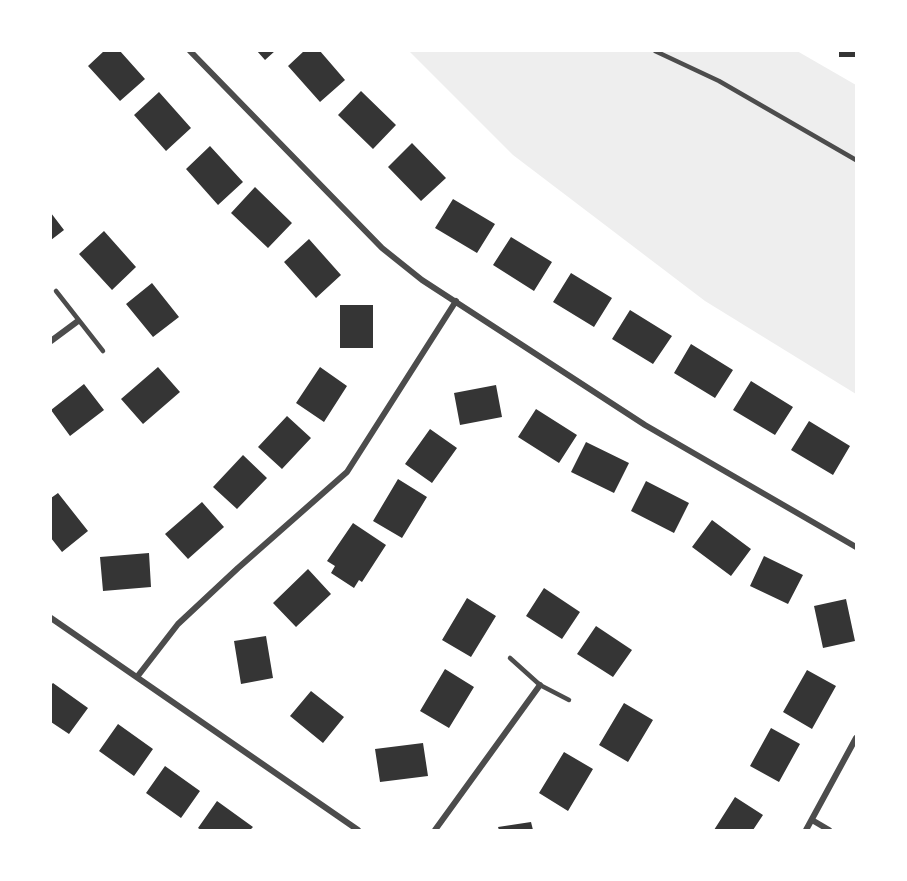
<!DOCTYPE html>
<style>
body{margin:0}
#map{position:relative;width:907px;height:881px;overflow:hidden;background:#fff;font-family:Arial,sans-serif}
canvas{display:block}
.frame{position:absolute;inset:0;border:52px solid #fff;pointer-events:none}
</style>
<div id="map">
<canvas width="907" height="881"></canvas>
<div class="frame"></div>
</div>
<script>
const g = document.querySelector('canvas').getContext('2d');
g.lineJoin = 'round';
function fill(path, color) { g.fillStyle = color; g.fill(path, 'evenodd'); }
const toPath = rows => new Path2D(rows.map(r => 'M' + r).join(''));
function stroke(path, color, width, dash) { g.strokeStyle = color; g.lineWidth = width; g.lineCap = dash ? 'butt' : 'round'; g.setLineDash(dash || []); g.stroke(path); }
fill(toPath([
 [409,51,797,51,856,85,856,394,705,301,513,155]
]), '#eee');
fill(toPath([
 [104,51,120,51,145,79,120,101,88,66],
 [257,51,275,51,265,60],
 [304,51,320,51,345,80,320,102,288,66],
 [839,51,856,51,856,57,839,57],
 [361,91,396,125,373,149,338,115],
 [159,92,191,128,166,151,134,115],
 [412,143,446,178,421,201,388,167],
 [210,146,243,182,218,205,186,169],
 [255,187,292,223,268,248,231,213],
 [453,199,495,224,477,253,435,228],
 [51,213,64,230,51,240],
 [104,231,136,267,112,290,79,254],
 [511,237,552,262,534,291,493,265],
 [309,239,341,275,316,298,284,262],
 [571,273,612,298,594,327,553,302],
 [152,283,179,317,153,337,126,304],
 [340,305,373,305,373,348,340,348],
 [630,310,672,336,653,364,612,339],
 [691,344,733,370,715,398,674,373],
 [158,367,180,392,143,424,121,399],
 [320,367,347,386,324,422,296,403],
 [751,381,793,407,775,435,733,410],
 [84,384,104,410,70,436,51,410],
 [496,385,502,417,460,425,454,393],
 [536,409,577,435,559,463,518,437],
 [287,416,311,438,282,469,258,447],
 [809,421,850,446,833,475,791,450],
 [430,429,457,448,432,483,405,464],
 [586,442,629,463,614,493,571,472],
 [243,455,267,478,237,509,213,487],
 [398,479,427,497,402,538,373,521],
 [646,481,689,503,674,533,631,511],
 [58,493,88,531,62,552,51,538,51,498],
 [202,502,224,527,188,559,165,534],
 [712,520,751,549,731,576,692,547],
 [353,523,386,545,362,582,359,580,354,588,331,573,335,566,327,561],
 [149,553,151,587,103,591,100,557],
 [764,556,803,575,788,604,750,586],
 [308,569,331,594,296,627,273,603],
 [544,588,580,612,562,639,526,616],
 [467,598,496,616,471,657,442,640],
 [846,599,855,641,823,648,814,606],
 [596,626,632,650,613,677,577,654],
 [266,636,273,678,241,684,234,641],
 [445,669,474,687,449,728,420,711],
 [807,670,836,686,812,729,783,712],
 [53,683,88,708,69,734,51,722,51,685],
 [311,691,344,717,323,743,290,716],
 [624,703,653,720,628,762,599,745],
 [118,724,153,749,134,776,99,751],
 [771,728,800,744,779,782,750,766],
 [423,743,428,776,380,782,375,749],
 [564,752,593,769,568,811,539,793],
 [165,766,200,791,181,818,146,793],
 [735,797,763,815,753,830,714,830],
 [217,801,253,827,250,830,201,830,198,828],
 [531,822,533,830,499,830,498,827]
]), '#353535');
stroke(toPath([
 [655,51,719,81,856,160],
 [56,291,103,351],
 [510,658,540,685,569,700]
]), '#4c4c4c', 4.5);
stroke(toPath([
 [190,51,382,248,422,280,645,425,856,547],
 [51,341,78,321],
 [51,618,358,830],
 [137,677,178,624,238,568,347,472,456,301],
 [812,820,829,830],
 [435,830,540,685],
 [806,830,856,738]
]), '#4c4c4c', 6);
</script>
